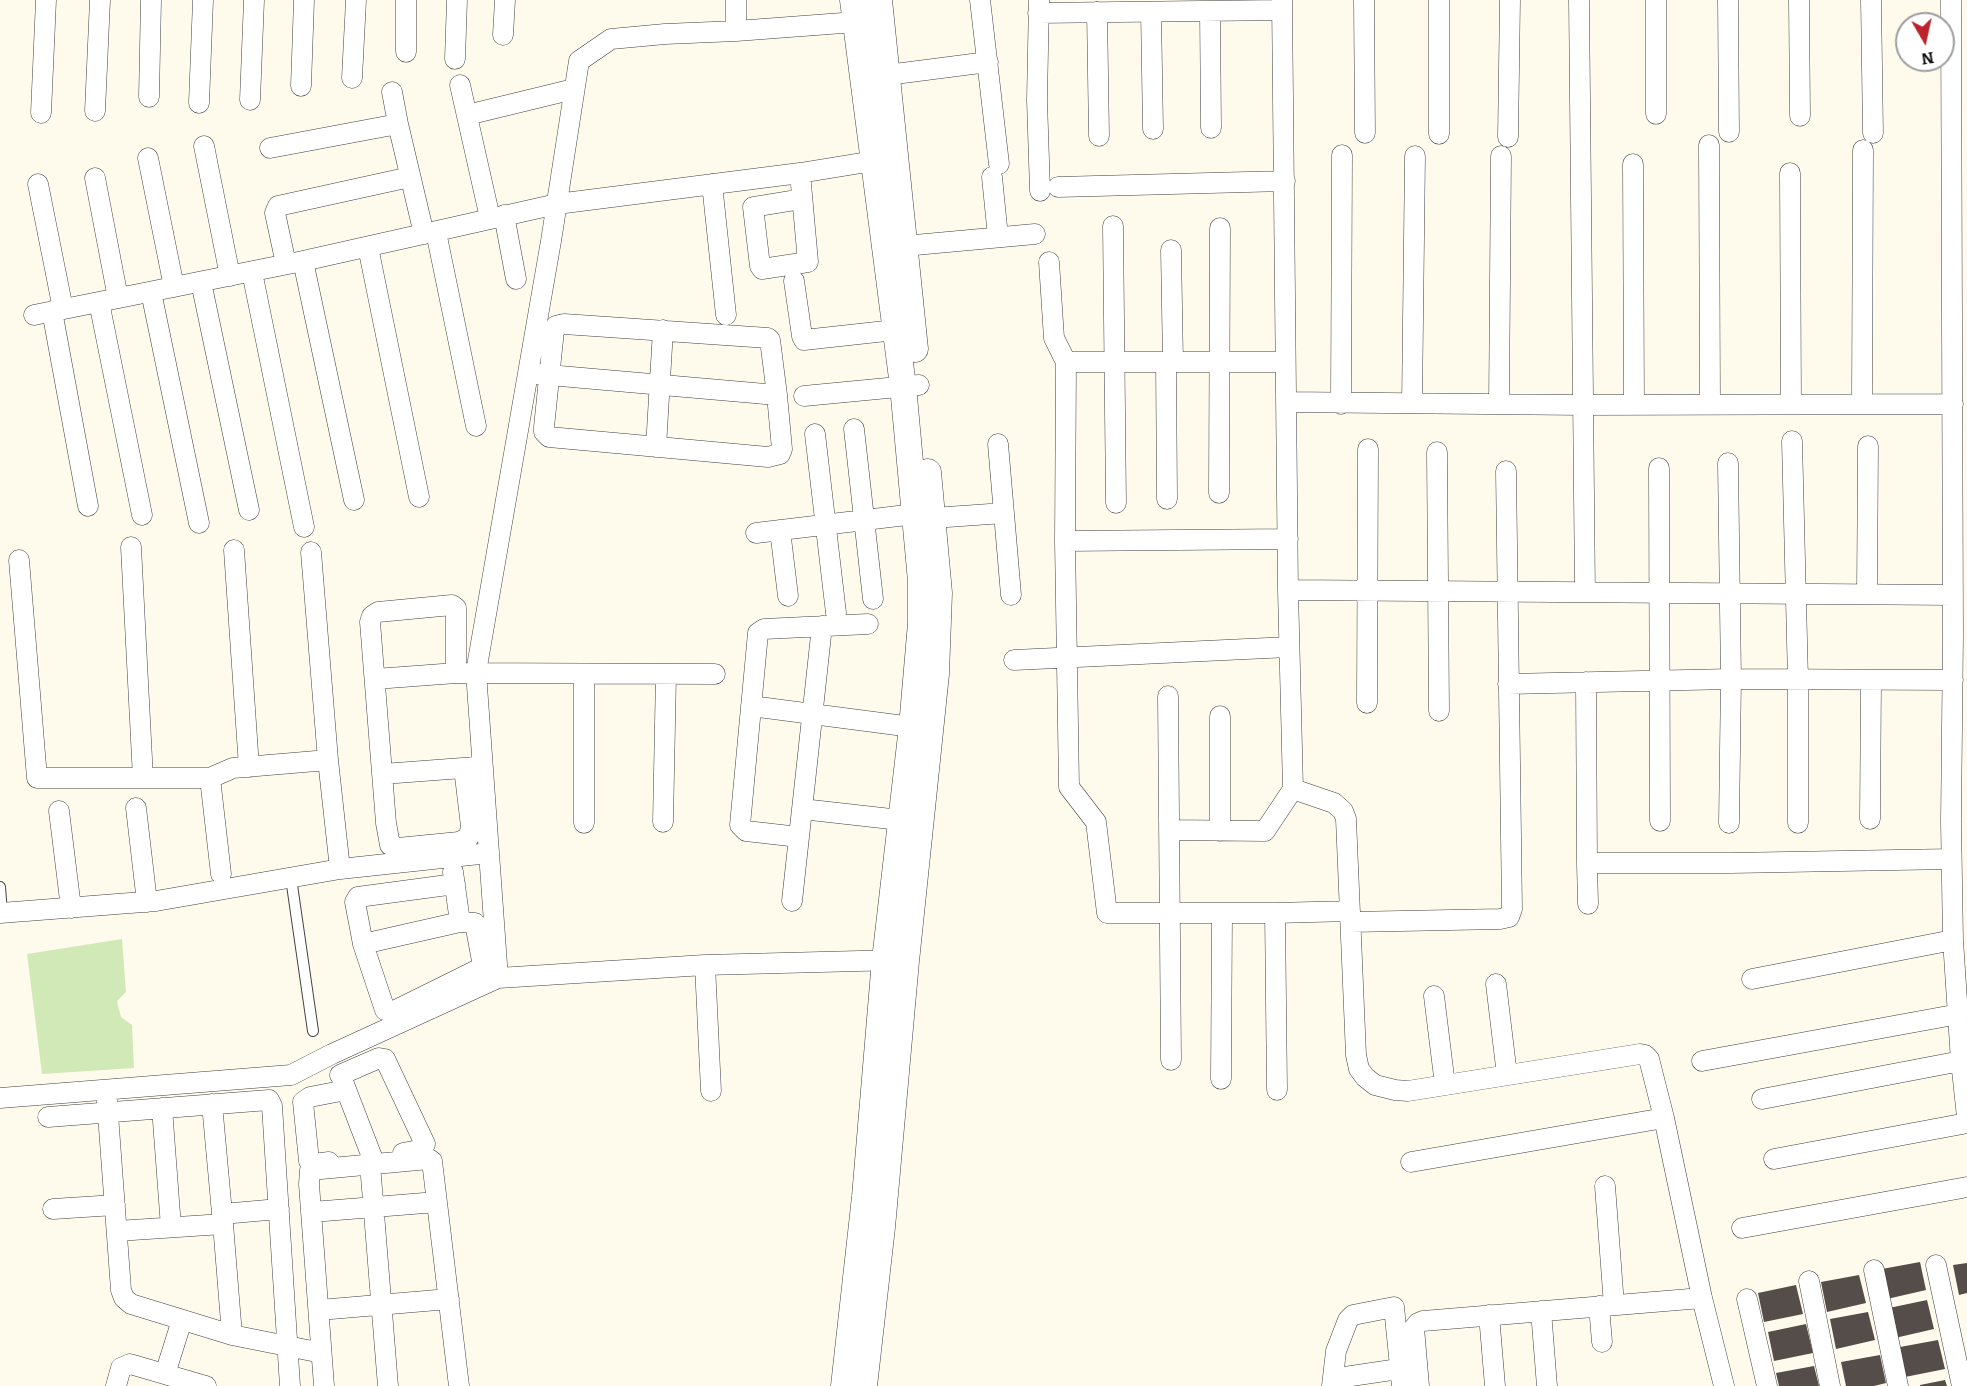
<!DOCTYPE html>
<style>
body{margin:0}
#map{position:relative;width:1967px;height:1386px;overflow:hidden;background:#fffbec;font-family:Bitter,serif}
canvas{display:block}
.north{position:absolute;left:1895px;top:12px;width:60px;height:60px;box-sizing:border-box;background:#fff;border:2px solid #9e9e9e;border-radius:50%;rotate:171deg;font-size:16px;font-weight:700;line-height:24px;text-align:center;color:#0c0c0c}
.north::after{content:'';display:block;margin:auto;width:21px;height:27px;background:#bc242d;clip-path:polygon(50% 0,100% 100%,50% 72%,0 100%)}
</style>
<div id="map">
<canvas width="1967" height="1386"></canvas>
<div class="north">N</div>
</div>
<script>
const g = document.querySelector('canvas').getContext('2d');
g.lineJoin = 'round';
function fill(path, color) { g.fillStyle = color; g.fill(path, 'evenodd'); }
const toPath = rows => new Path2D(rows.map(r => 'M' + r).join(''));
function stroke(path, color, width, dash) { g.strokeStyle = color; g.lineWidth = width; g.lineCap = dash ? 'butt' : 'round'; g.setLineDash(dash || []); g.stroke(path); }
fill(toPath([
 [122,939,126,992,117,1001,121,1017,132,1025,134,1068,42,1074,27,954]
]), '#d1e9b6');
fill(toPath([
 [1920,1262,1926,1290,1887,1299,1882,1269],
 [1967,1263,1967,1293,1959,1295,1953,1265],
 [1859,1275,1866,1303,1827,1312,1821,1282],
 [1796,1285,1803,1314,1764,1322,1758,1293],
 [1927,1300,1934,1329,1895,1338,1889,1308],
 [1868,1312,1875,1340,1836,1349,1830,1319],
 [1806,1324,1813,1353,1774,1361,1768,1332],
 [1938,1340,1945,1369,1905,1377,1900,1347],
 [1880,1355,1886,1383,1874,1386,1846,1386,1841,1362],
 [1814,1366,1819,1386,1779,1386,1776,1373],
 [1945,1380,1947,1386,1920,1386,1920,1385]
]), '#554d49');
const service = toPath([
 [291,878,313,1031],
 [0,887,2,913]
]);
const minor = toPath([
 [980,0,999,164],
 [1039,0,1037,100,1040,191],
 [1282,0,1288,590],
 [1364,0,1365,133],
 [1579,0,1585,592],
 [1656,0,1656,114],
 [1728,0,1729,132],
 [1799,0,1800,116],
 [1871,0,1873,133],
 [1951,0,1953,635,1951,821,1953,940,1961,1061,1967,1117],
 [1210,11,1211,128],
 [1097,12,1099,136],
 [1151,12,1153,129],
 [1038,13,1282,10],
 [736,31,856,22],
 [503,35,505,0],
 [406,52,406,0],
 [455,59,457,0],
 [887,75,988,62],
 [352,78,356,0],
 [460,85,490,218],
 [301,86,304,0],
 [392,92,398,124],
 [149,97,151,0],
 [250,100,254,0],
 [199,103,203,0],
 [95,111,100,0],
 [41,113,46,0],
 [467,115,574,89],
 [1439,134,1439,0],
 [1508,137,1510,0],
 [1709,145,1710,404],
 [204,146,230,276],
 [270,148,398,124,424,234],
 [148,158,174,287],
 [1633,164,1634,405],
 [800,173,808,262,762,269,760,266,753,207,802,199],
 [1790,173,1791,404],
 [992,177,998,237],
 [95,178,118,298],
 [38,184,63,309],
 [712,184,726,315],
 [1058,187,1285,181],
 [504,215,516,279],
 [1113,226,1116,503],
 [436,232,476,426],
 [904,246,1035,234],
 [368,247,419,497],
 [1171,250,1173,362],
 [303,261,354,500],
 [1049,262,1054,338,1066,362,1065,541],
 [286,264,275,213,278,206,410,177],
 [252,272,304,527],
 [794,281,802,336,804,340,895,330],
 [201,282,249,510],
 [151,292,199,523],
 [99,302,142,515],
 [52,311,88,506],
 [34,315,303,261,557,204,800,173,886,159],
 [564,324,768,338,770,340,777,395,782,449,780,454,768,457,549,437,544,432,544,427,554,330,556,326,564,324],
 [1066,362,1285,362],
 [1166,362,1167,499],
 [537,374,777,395],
 [804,396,919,385],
 [1286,402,1582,405,1953,404],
 [1412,403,1415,156],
 [1862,403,1863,150],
 [1341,404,1342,155],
 [1499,404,1501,156],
 [854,429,873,599],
 [815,434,836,613],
 [1792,441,1798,680,1798,823],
 [998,444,1011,595],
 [656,447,663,330],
 [1437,452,1439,711],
 [1728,463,1731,679,1729,823],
 [1659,468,1660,821],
 [1219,493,1220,228],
 [933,518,1004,513],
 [780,530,788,596],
 [756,533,915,514],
 [1288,539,1065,541,1069,787,1096,822,1107,913,1275,913,1350,911],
 [131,547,143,778],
 [234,550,249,767],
 [311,552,328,760,340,869],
 [19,560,37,778,210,778,221,874],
 [1867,594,1868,446],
 [1014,660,1289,647],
 [375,679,456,673],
 [1586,682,1587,863,1731,863,1951,859],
 [1508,684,1731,679,1953,680],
 [1168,696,1171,1060],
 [1367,703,1368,449],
 [751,706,912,727],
 [1220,716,1220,831],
 [464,768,471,826,469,837,459,842,398,848,390,845,386,823,370,622,372,616,378,612,452,605,456,608,456,673,715,674],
 [383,774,476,767],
 [210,778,233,768,328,760],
 [136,808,147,902],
 [802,809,900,820],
 [59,811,71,908],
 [1870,819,1871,681],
 [663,822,666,675],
 [584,823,584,674],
 [1169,830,1265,831,1293,789],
 [799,837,746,831,740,825,758,633,764,629,868,624],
 [489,853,476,672,551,241,579,61,611,39,665,34,736,31,736,0],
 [1587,863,1588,904],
 [455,884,358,897,355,902,363,944,385,1010,392,1012,481,968,482,961,475,923,460,922],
 [792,901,822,626],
 [0,913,156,901,340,869,489,853,498,978],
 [1275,913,1277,1090],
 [1351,922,1500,919,1509,917,1512,909,1506,471],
 [363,944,460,922,453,872],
 [705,965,711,1091],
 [1752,979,1953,940],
 [1496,984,1507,1075],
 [1434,996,1445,1085],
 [1702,1061,1959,1014],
 [340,1075,379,1058,385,1059,425,1144,423,1148,419,1150,403,1153],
 [342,1079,372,1157],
 [1221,1079,1222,913],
 [0,1098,291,1075,332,1054,498,978,705,965,898,960],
 [1762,1099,1961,1061],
 [107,1101,121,1290,124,1298,131,1304,232,1335,312,1351],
 [212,1104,223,1224],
 [162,1108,171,1227],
 [48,1117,269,1100,272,1106,290,1386],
 [1774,1159,1967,1123],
 [329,1162,314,1164,309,1161,303,1102,310,1097,346,1090],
 [1411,1162,1664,1118],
 [370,1164,388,1386],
 [1605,1186,1614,1305],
 [53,1209,115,1205],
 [312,1212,437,1202],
 [222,1214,279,1209],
 [1742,1228,1967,1187],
 [117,1231,223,1224,232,1335],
 [1936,1265,1962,1386],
 [1874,1270,1898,1386],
 [1809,1281,1830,1386],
 [1747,1299,1767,1386],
 [1599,1306,1602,1342],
 [319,1310,449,1299],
 [1541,1311,1547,1386],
 [1489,1315,1495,1386],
 [165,1374,182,1320],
 [1345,1377,1412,1367],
 [116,1386,121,1368,130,1364,206,1386],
 [324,1386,309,1184,310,1170,429,1159,432,1161,459,1386],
 [1332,1386,1336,1351,1348,1320,1353,1315,1394,1307,1402,1386],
 [1419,1386,1414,1328,1418,1323,1423,1321,1702,1298],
 [1724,1386,1702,1298,1664,1118,1649,1059,1645,1055,1640,1054,1408,1091,1395,1090,1375,1085,1365,1077,1359,1069,1356,1055,1346,819,1343,811,1334,803,1293,789,1288,590,1953,595]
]);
const tertiary = toPath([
 [879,0,915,349],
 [844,1386,865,1197,885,960,912,727,921,623,921,581,903,386,853,0],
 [864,1386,882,1227,906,961,936,674,939,593,928,472]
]);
stroke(service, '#3f3f3f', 12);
stroke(minor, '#3f3f3f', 21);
stroke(tertiary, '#3f3f3f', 27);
stroke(service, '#fff', 10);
stroke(minor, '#fff', 20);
stroke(tertiary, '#fff', 26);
</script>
